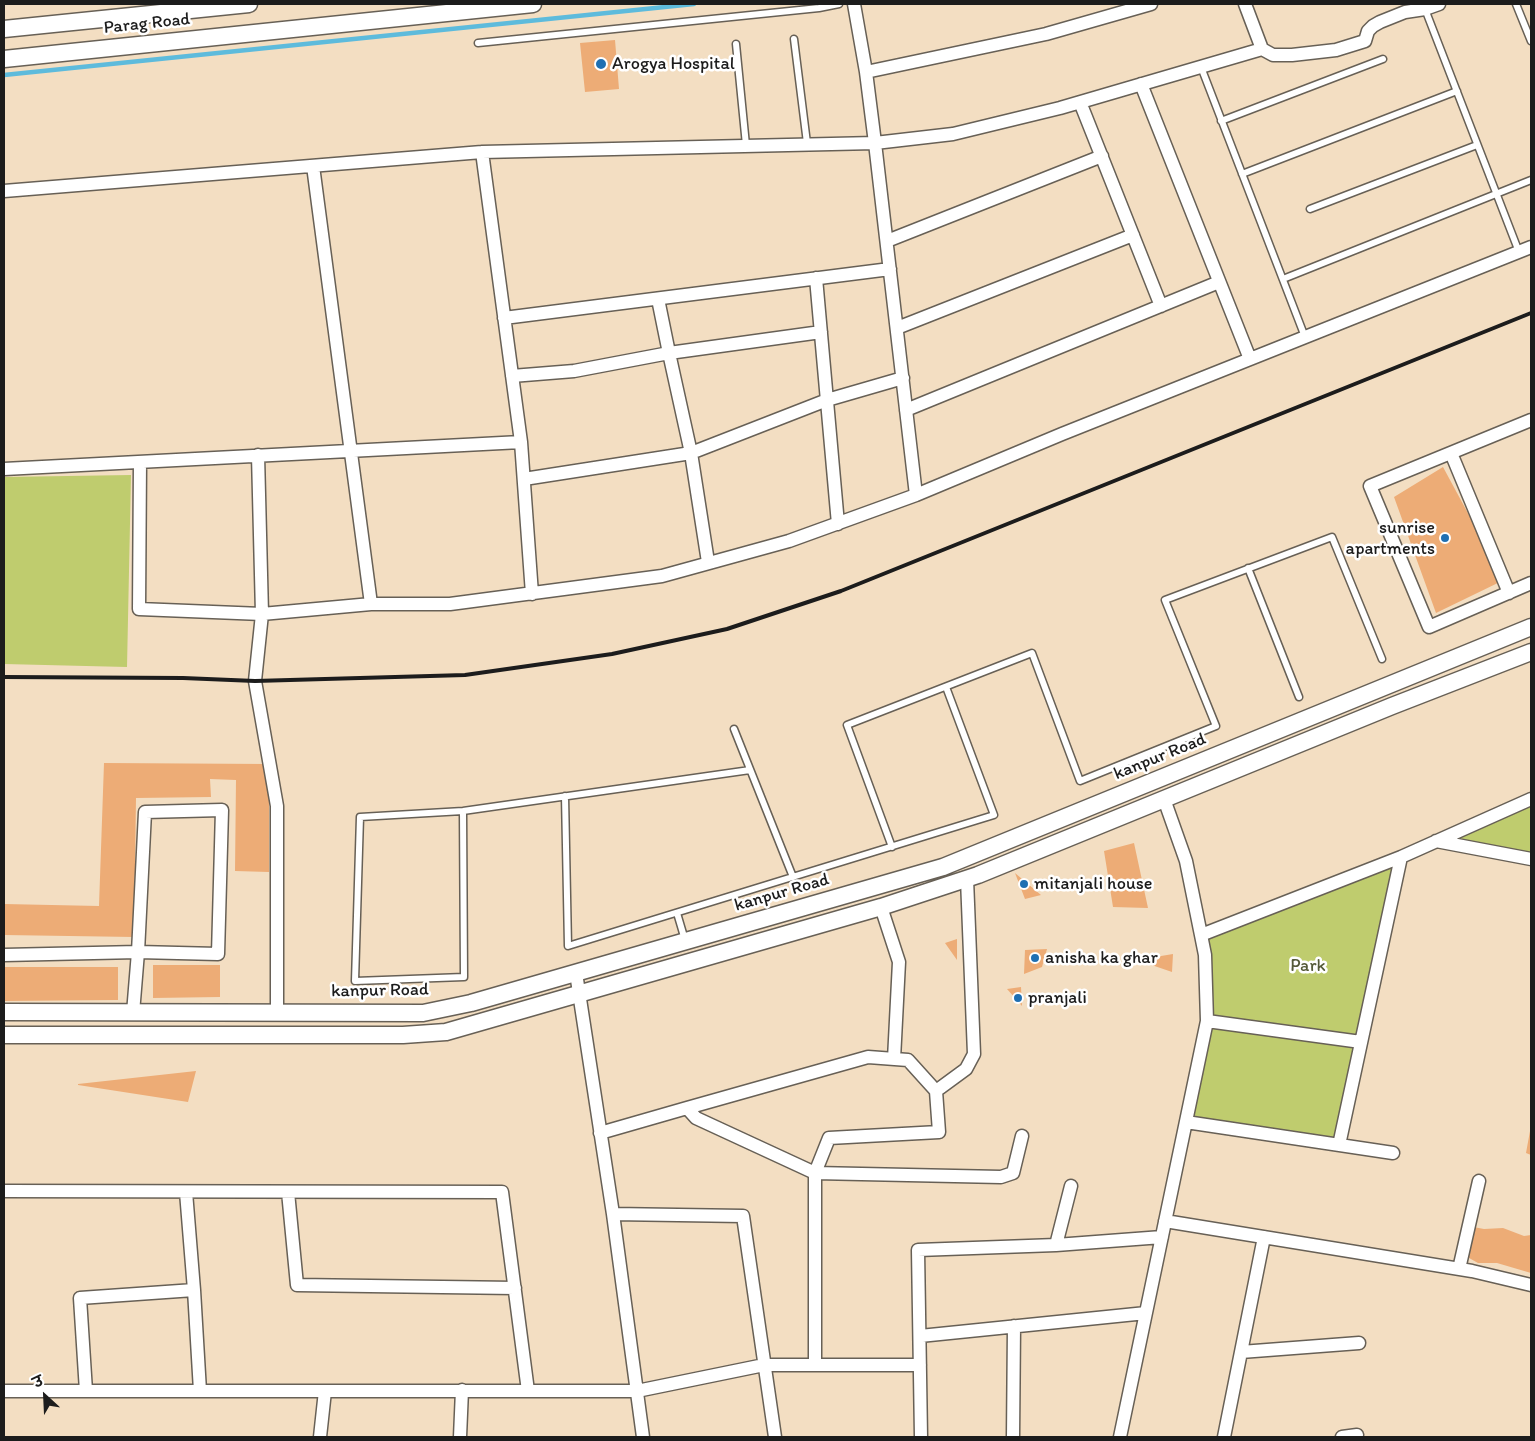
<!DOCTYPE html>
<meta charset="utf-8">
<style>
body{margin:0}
#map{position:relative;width:1535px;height:1441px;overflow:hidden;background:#f3dec2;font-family:Itim,"Playpen Sans Deva",sans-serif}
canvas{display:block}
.frame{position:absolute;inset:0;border:5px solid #1c1c1c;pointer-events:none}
.north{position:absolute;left:20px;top:1371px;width:50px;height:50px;-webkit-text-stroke:4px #fff;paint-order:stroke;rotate:335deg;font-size:14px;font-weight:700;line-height:20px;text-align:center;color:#1c1c1c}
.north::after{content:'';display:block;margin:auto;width:18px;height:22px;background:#1c1c1c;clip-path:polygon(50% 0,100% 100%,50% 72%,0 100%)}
</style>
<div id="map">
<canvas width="1535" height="1441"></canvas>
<div class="frame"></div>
<div class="north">उ</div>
</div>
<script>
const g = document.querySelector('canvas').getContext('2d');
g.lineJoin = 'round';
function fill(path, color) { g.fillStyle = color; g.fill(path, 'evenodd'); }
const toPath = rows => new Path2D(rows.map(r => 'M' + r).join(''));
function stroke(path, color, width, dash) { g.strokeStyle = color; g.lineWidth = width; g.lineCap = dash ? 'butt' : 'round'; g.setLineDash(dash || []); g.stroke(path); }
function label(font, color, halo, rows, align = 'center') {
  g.font = font + ' Itim,sans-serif'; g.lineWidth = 5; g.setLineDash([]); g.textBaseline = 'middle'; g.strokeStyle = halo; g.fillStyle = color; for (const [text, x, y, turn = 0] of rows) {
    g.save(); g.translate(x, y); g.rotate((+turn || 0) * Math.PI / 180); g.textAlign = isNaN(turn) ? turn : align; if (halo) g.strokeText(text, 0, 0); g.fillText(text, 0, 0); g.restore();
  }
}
fill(toPath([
 [131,475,127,667,4,664,4,477],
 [1531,799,1531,854,1448,836],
 [1401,857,1339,1145,1186,1122,1207,1021,1201,935]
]), '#bfcc6e');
stroke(toPath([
 [4,75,694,4]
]), '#5dbbdc', 4.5);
fill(toPath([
 [615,40,619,89,585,92,580,43],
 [1443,467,1504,580,1436,613,1394,497],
 [104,763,269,764,269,872,235,871,236,780,210,779,211,797,136,798,134,937,4,935,4,904,99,906],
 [1134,843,1148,908,1113,907,1104,851],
 [1015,873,1041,895,1025,899],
 [957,939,957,960,945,943],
 [1047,949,1042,967,1024,974,1025,950],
 [1173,954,1172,972,1137,960],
 [153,965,220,965,220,997,153,998],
 [4,967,118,967,118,1000,4,1001],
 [1021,987,1022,1006,1007,989],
 [196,1071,188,1102,78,1085,78,1084],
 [1530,1131,1531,1131,1531,1155,1526,1153],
 [1468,1226,1484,1229,1503,1228,1524,1236,1531,1235,1531,1273,1497,1263,1478,1263,1462,1254]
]), '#edac76');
const service = toPath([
 [1516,4,1531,41],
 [1425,9,1519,252],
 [794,39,807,143],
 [478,43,819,8,839,4],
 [736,44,746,145],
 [1201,67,1305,337],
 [1221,121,1383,59],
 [1242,174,1457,91],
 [1310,209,1477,145],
 [1283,279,1531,180],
 [1248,568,1299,697],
 [734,729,793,877],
 [565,796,568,946,994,815,946,687],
 [463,811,464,977,355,981,360,817,463,811,750,770],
 [892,847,847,725,1032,653,1080,781,1216,726,1165,600,1332,537,1382,659],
 [677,913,685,940]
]);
const minor = toPath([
 [854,4,866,72,875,143,916,495],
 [1245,4,1262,49,1273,55,1292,55,1336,50,1365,41,1368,31,1373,26,1380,22,1405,12,1425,9,1439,4],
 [866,72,1046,34,1151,4],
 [1141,84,1250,359],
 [1080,102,1161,306],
 [482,152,521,442,532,594],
 [313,166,371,604],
 [4,191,482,152,875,143,953,134,1060,108,1262,49],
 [887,241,1102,156],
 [816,278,838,524],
 [658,299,669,353,821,332],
 [504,318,890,269],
 [897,328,1133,235],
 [512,376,574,371,669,353,691,453,827,400,903,378],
 [906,410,1219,282],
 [1531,420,1370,486,1429,627,1531,583],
 [1451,453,1509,593],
 [258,455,262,614,255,681,277,806,277,1012],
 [140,462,139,609,262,614,371,604,450,604,662,576,789,541,916,495,1062,434,1531,247],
 [4,469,521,442],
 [524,479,691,453,708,562],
 [1436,841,1531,859],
 [881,907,899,962,894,1059],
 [1201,935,1401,857,1531,799],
 [4,955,138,952,218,954,222,810,145,812,138,952,133,1013],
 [576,973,613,1214,643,1437],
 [1207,1021,1361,1042],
 [936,1091,966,1069,974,1054,967,879],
 [1186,1122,1393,1153],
 [600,1133,687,1108,868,1057,908,1060,936,1091,939,1132,829,1138,815,1173,696,1118,687,1108],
 [1339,1145,1401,857],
 [4,1191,502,1192,528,1391],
 [186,1192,194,1290],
 [288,1192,297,1285,515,1288],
 [613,1214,743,1216,775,1437],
 [1165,1221,1472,1271,1531,1285],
 [1056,1245,1071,1186],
 [1459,1269,1479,1181],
 [920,1336,1146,1313],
 [1241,1352,1359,1343],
 [815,1365,815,1173,1001,1177,1013,1173,1022,1136],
 [4,1391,637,1391,764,1365,920,1365],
 [86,1391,80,1298,194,1290,200,1391],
 [320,1437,325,1391],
 [460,1437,462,1390],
 [921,1437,918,1250,1056,1245,1162,1237],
 [1013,1437,1014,1326],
 [1120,1437,1207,1021,1205,955,1201,935,1186,861,1164,799],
 [1224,1437,1264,1237],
 [1342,1437,1357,1435]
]);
const tertiary = toPath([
 [4,29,249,4],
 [4,59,533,4],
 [4,1012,423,1013,471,1003,943,867,1531,627],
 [4,1035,403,1035,446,1032,881,907,978,875,1392,706,1531,652]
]);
stroke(service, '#676056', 9);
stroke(minor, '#676056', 15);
stroke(tertiary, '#676056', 19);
stroke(service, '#fff', 6);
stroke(minor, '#fff', 12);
stroke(tertiary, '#fff', 16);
stroke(toPath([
 [4,677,183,678,255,681,465,675,612,654,727,629,841,591,1531,313]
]), '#1c1c1c', 4);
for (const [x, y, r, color] of [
 [601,64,6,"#1f6fb2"],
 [1445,538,5,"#1f6fb2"],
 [1024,884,5,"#1f6fb2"],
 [1035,958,5,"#1f6fb2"],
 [1018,998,5,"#1f6fb2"]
]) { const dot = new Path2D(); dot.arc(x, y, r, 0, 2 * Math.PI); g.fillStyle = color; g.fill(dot); stroke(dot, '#fff', 2); }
label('18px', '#1c1c1c', '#fff', [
 ["Parag Road",147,24,-6],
 ["kanpur Road",1160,757,-22],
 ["kanpur Road",782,893,-16],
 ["kanpur Road",380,991,-1]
]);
label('18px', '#1c1c1c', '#fff', [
 ["Arogya Hospital",612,64],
 ["sunrise",1435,528,"right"],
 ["apartments",1435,549,"right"],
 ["mitanjali house",1034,884],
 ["anisha ka ghar",1045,958],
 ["pranjali",1028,998]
], 'left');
label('18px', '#555a39', '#fff', [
 ["Park",1308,966]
]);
</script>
